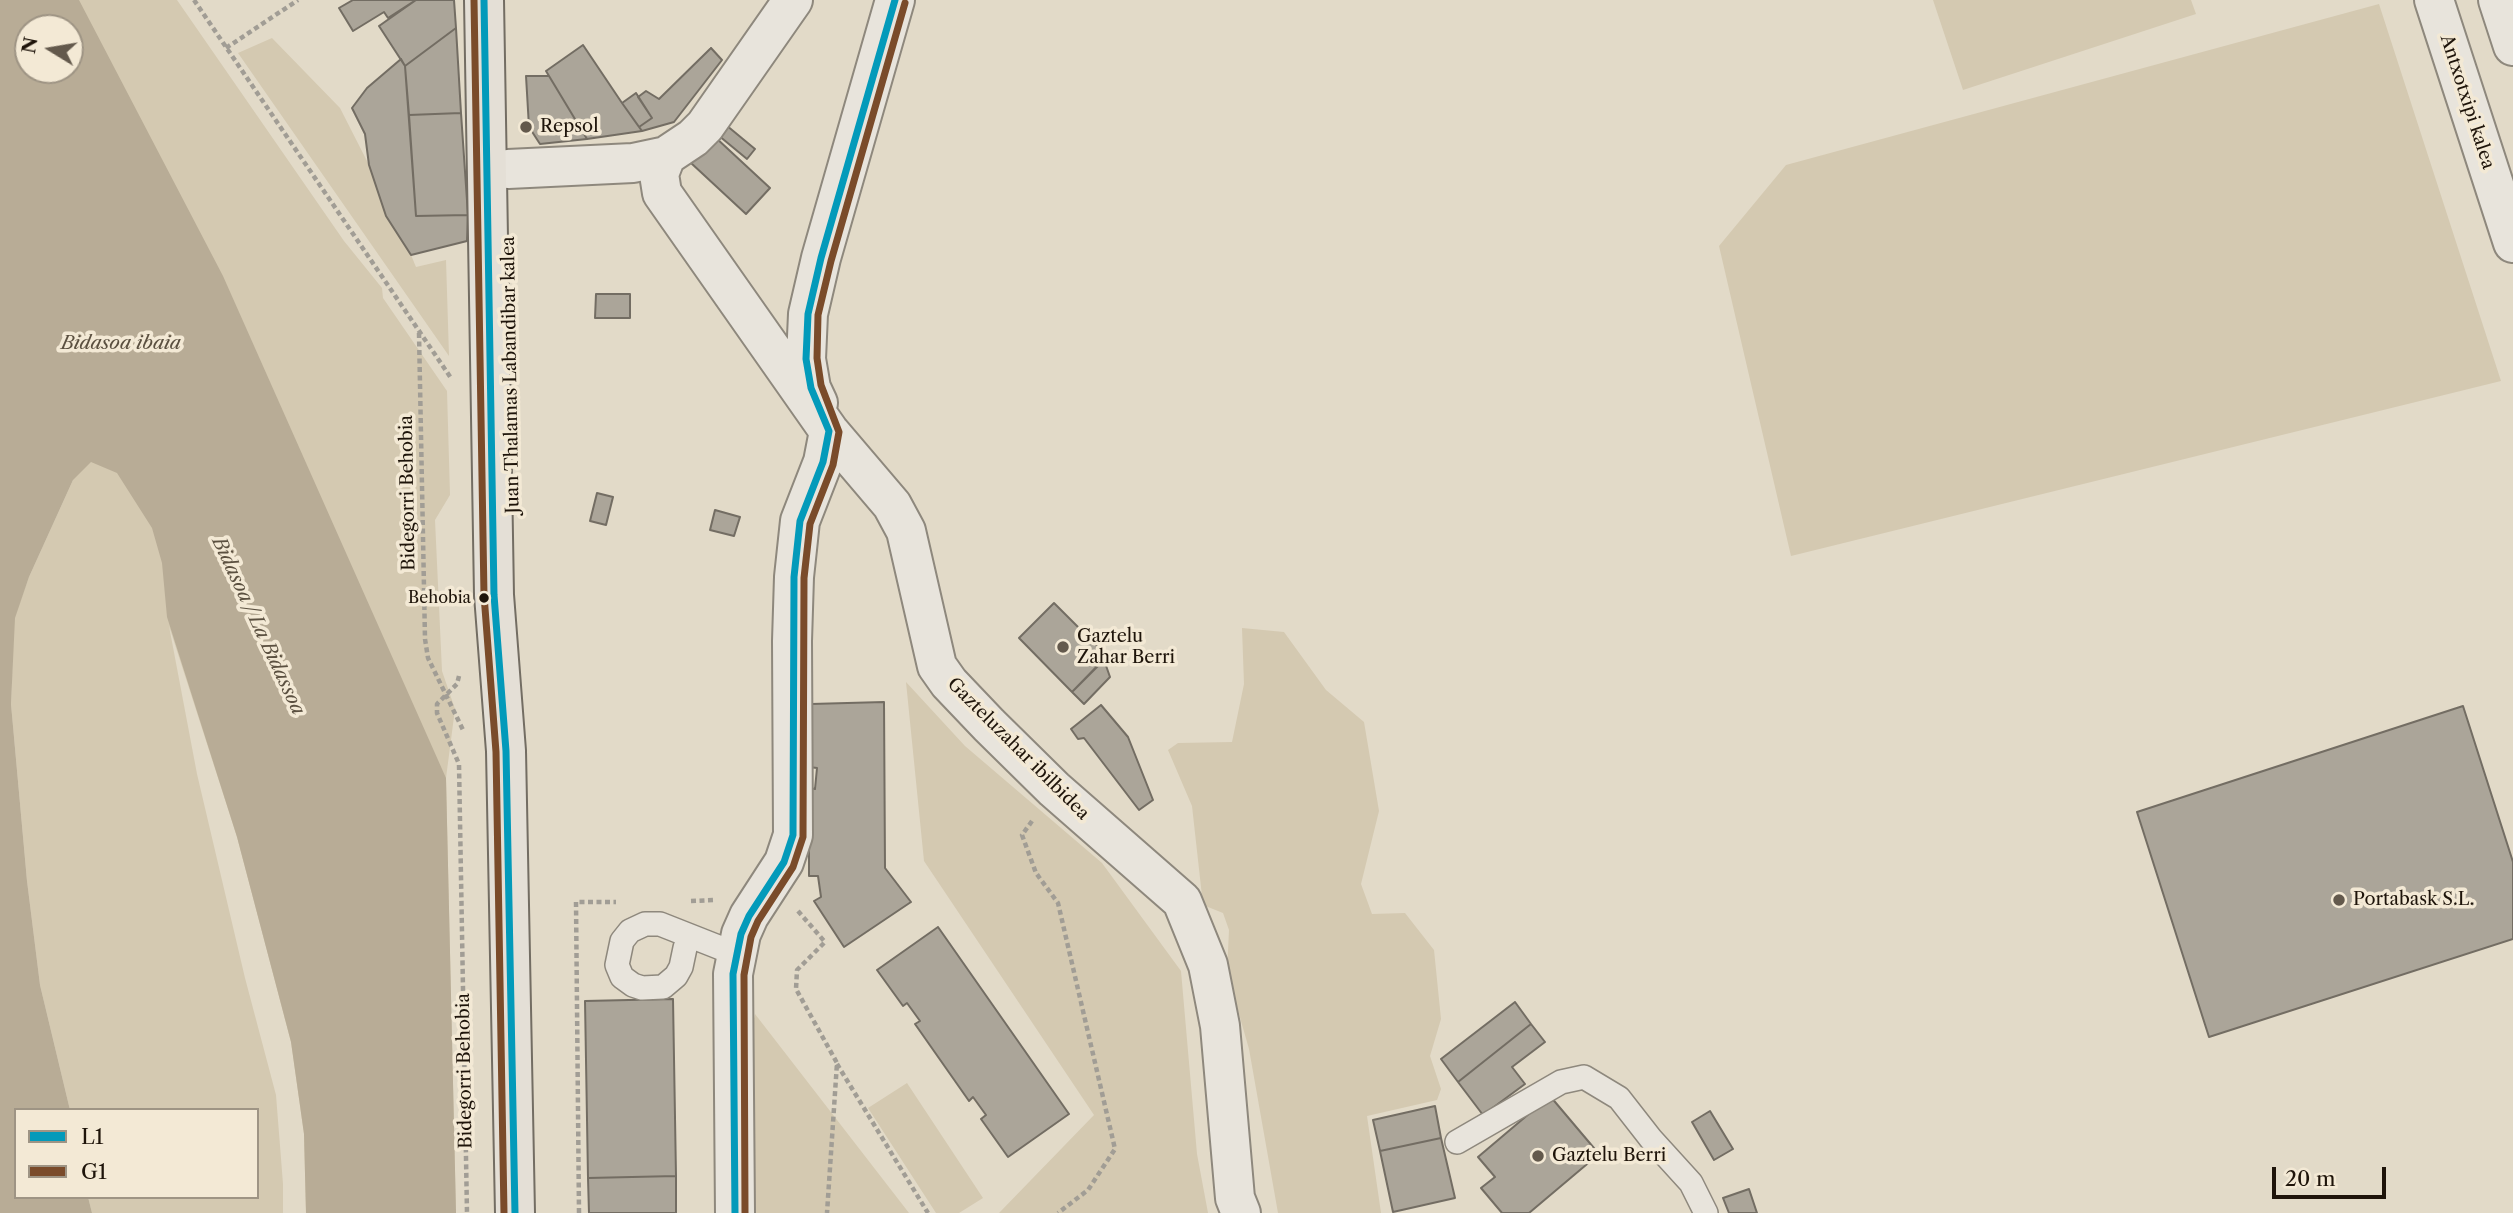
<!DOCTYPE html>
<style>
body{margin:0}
#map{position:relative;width:2513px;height:1213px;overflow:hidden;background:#e2dac8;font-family:"Libre Caslon Text",serif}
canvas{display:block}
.legend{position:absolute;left:14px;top:1108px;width:245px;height:91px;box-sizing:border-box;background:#f3e9d5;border:2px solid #9e9484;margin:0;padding:9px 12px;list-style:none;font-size:21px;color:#1e140a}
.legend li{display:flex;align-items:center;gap:14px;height:35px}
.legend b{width:35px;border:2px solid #9e9484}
.north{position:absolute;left:14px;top:14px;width:70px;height:70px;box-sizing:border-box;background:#f3e9d5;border:2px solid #9e9484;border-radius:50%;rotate:281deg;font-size:19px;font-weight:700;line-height:28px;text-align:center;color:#1e140a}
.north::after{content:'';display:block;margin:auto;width:24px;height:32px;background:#63594c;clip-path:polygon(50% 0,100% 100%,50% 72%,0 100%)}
.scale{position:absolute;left:2272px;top:1167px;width:114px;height:32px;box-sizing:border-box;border:4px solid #1e140a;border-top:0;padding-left:9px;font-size:21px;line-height:24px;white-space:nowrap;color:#1e140a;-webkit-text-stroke:5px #f3e9d5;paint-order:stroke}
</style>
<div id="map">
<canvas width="2513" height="1213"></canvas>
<ul class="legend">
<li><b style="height:9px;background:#039aba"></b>L1</li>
<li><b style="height:9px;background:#7a4b2a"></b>G1</li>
</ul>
<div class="north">N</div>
<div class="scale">20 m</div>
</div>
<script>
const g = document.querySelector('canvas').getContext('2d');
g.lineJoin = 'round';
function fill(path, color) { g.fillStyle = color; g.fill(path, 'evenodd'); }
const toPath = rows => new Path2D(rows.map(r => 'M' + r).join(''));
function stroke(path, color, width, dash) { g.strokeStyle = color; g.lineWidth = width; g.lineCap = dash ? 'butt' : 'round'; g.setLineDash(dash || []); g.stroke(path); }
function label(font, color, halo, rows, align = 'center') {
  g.font = font + ' "Libre Caslon Text",serif'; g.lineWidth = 7; g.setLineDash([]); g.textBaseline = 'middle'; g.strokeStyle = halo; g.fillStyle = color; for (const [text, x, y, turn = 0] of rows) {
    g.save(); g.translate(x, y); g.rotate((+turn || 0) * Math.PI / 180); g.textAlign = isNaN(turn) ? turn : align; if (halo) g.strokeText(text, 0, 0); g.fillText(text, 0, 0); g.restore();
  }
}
fill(toPath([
 [0,0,177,0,344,241,382,288,383,298,447,391,450,495,435,520,442,671,455,709,446,778,456,1213,306,1213,304,1134,291,1042,237,837,169,626,197,774,245,978,276,1095,283,1184,283,1213,92,1213,88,1197,257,1197,257,1110,70,1110,40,985,27,881,11,704,14,618,29,577,73,480],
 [28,28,70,28,70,70,28,70],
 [1933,0,2191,0,2196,14,1963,90],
 [2379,4,2501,381,1791,556,1719,246,1786,165],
 [272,38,340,108,369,165,386,216,411,255,416,267,446,260,449,356,238,53],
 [1242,628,1284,632,1326,690,1364,722,1379,811,1361,884,1372,914,1405,913,1434,950,1441,1019,1430,1056,1441,1089,1437,1100,1367,1116,1381,1213,1278,1213,1249,1049,1227,972,1229,930,1223,913,1203,905,1192,806,1168,750,1178,743,1232,742,1244,684],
 [906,682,965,746,1102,863,1181,971,1197,1154,1208,1213,999,1213,1094,1115,924,861],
 [755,1014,909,1213,754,1213,752,1027],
 [907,1083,983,1198,959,1213,936,1213,868,1108]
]), '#d4c9b1');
fill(toPath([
 [0,0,79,0,223,276,446,778,456,1213,306,1213,304,1134,291,1042,237,837,167,617,162,563,152,528,117,473,91,462,73,480,29,577,15,618,11,704,27,881,40,985,70,1110,16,1110,16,1197,88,1197,92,1213,0,1213],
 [28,28,70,28,70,70,28,70]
]), '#b8ac96');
const building = toPath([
 [353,0,416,0,388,18,384,12,353,31,339,8,353,0],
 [416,0,454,0,456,28,405,66,379,26,416,0],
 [456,28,461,113,409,115,405,66,456,28],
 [583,45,622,103,642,131,587,139,546,71,583,45],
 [711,48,722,60,674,122,642,131,639,127,652,118,638,97,646,91,659,99,711,48],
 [401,59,405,66,416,216,468,215,467,241,411,255,386,216,369,165,365,134,352,108,367,88,401,59],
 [526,76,549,76,587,139,540,144,529,127,526,76],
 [636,93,652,118,639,127,622,103,636,93],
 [461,113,468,215,416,216,409,115,461,113],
 [726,125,755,149,747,159,718,135,726,125],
 [715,137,770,188,746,214,691,163,715,137],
 [596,294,630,294,630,318,595,318,596,294],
 [597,493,613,497,606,525,590,521,597,493],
 [715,510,740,517,734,536,710,530,715,510],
 [1054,603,1107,656,1072,692,1019,638,1054,603],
 [1104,660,1110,677,1084,704,1072,692,1104,660],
 [884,702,885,868,911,902,844,947,814,901,821,897,818,876,809,876,809,788,815,789,817,768,809,767,811,704,884,702],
 [1101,705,1128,737,1153,800,1139,810,1084,738,1078,739,1071,729,1101,705],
 [2463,706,2513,862,2513,939,2209,1037,2137,812,2463,706],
 [938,927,1069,1114,1008,1157,981,1119,986,1115,973,1097,969,1101,915,1024,920,1021,907,1003,903,1006,877,970,938,927],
 [673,999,676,1176,588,1178,585,1001,673,999],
 [1515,1002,1531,1024,1458,1082,1441,1059,1515,1002],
 [1531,1024,1545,1042,1512,1067,1525,1084,1483,1115,1458,1082,1531,1024],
 [1550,1096,1599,1154,1529,1213,1502,1213,1481,1188,1495,1177,1478,1157,1550,1096],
 [1435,1106,1441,1138,1380,1151,1373,1120,1435,1106],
 [1710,1111,1733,1149,1714,1160,1692,1122,1710,1111],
 [1441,1138,1455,1198,1393,1212,1380,1151,1441,1138],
 [676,1176,676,1213,589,1213,588,1178,676,1176],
 [1749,1189,1757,1213,1729,1213,1723,1198,1749,1189]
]);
fill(building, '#aba599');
stroke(building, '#736d63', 2);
const service = toPath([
 [685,948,681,967,676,976,663,987,642,988,633,985,622,977,617,965,622,941,630,931,645,924,660,924,736,954],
 [1457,1142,1561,1082,1584,1077,1619,1098,1651,1139,1691,1183,1706,1213]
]);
const minor = toPath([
 [2434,0,2513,243],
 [2498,0,2513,46]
]);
const tertiary = toPath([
 [666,156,659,174,662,193,829,431,892,505,906,531,937,666,949,683,989,725,1054,789,1182,901,1208,965,1220,1026,1235,1198,1241,1213],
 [508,169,633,163,666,156,693,138,705,126,793,0],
 [818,403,811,388,806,359,808,314,821,258,895,0],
 [735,1213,733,974,741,934,749,916,784,862,793,835,792,641,794,577,800,521,823,462,829,431]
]);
const primary = toPath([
 [484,0,494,595,506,751,515,1213]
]);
stroke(service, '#8e887d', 26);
stroke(minor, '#8e887d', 42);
stroke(tertiary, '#8e887d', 42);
stroke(primary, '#736d63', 42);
stroke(toPath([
 [194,0,451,378],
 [226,48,298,0],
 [419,333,425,639,428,658,464,732],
 [459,676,457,684,437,704,437,713,459,764,467,1213],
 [1032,821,1022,835,1036,873,1058,903,1115,1149,1088,1190,1058,1213],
 [691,901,714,900],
 [798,911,825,942,797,970,796,989,837,1063,827,1213],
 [837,1064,928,1213],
 [579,1213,576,902,616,902]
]), '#a19d95', 4.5, [5, 3.5]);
stroke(service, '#e8e4dc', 23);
stroke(minor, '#e8e4dc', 38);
stroke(tertiary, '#e8e4dc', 38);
stroke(primary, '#e4dfd6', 38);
stroke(toPath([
 [484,0,494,595,506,751,515,1213],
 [735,1213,733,974,741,934,749,916,784,862,793,835,794,577,800,521,823,462,829,431,811,388,806,359,808,314,821,258,895,0]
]), '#039aba', 7);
stroke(toPath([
 [474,0,484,595,496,752,504,1213],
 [745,1213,744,975,751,937,758,921,793,867,803,837,804,578,810,524,833,465,839,432,821,385,817,358,818,315,831,261,905,3]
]), '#7a4b2a', 7);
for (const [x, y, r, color] of [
 [526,127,7,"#63594c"],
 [484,598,6,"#1e140a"],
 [1063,647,7,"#63594c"],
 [2339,900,7,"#63594c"],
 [1538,1156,7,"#63594c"]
]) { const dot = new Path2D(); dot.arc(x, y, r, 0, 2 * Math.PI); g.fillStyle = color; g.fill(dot); stroke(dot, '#f3e9d5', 2.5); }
label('16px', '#1e140a', '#f3e9d5', [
 ["Behobia",471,598]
], 'right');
label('18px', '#1e140a', '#f3e9d5', [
 ["Antxotxipi kalea",2467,102,72],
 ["Juan Thalamas Labandibar kalea",511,375,-91],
 ["Bidegorri Behobia",408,493,-91],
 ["Gazteluzahar ibilbidea",1018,749,45],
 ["Bidegorri Behobia",465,1071,-91]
]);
label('18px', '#1e140a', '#f3e9d5', [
 ["Repsol",540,127],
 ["Gaztelu",1077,637],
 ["Zahar Berri",1077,658],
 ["Portabask S.L.",2353,900],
 ["Gaztelu Berri",1552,1156]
], 'left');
label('italic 19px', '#5b5040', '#f3e9d5', [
 ["Bidasoa ibaia",121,344],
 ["Bidasoa / La Bidassoa",258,626,65]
]);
</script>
